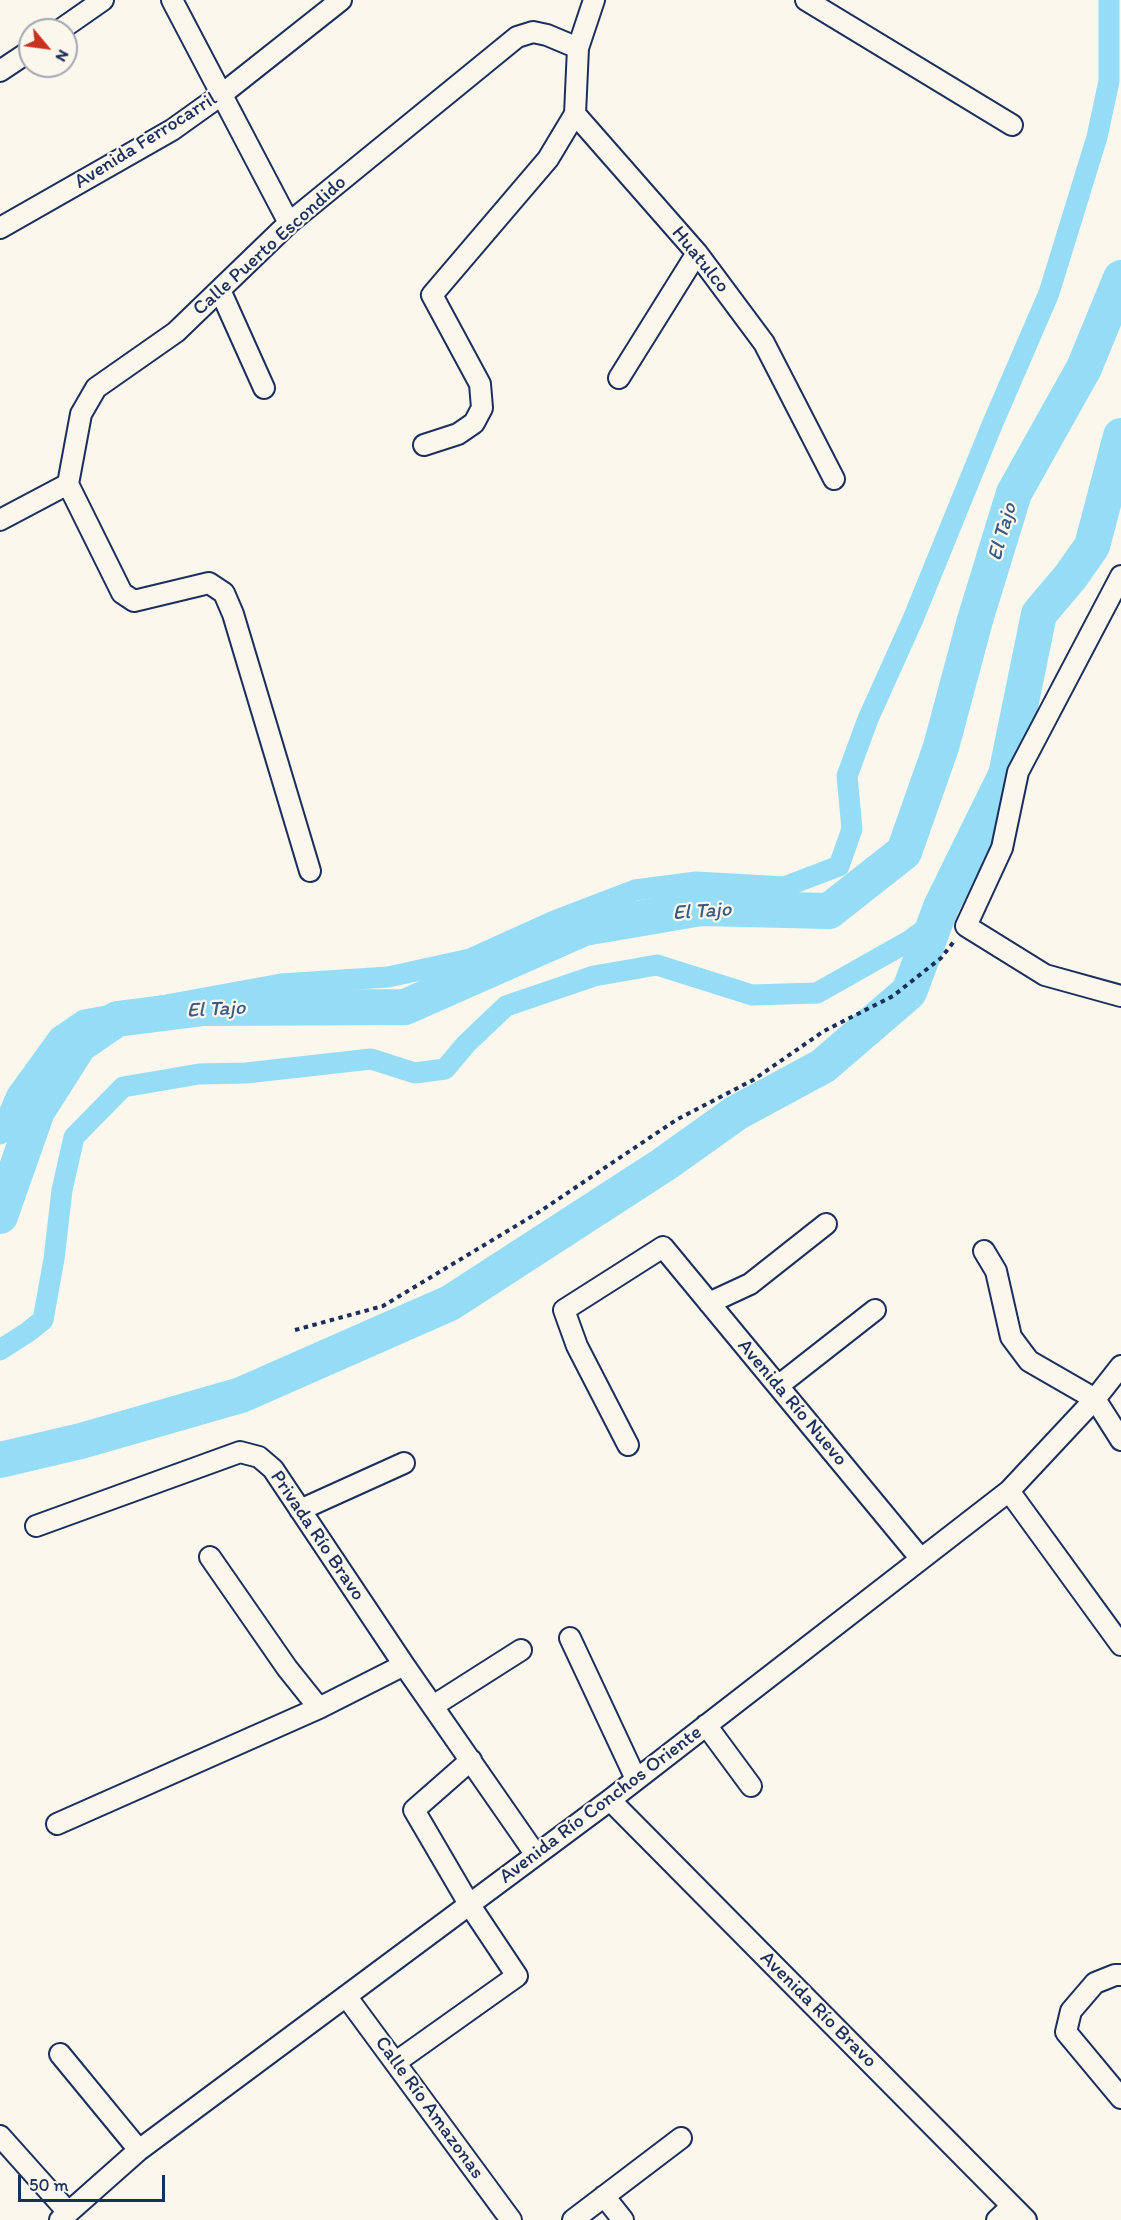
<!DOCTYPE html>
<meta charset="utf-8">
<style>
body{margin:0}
#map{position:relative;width:1121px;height:2220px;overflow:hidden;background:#fbf7ec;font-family:Itim,sans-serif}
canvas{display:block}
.north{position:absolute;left:18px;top:18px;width:60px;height:60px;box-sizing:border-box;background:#fbf7ec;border:2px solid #a1a7b3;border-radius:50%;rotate:119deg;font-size:16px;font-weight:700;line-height:24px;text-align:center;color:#1b2f5e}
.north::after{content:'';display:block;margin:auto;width:21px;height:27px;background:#c8321e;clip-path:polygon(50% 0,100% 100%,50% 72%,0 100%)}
.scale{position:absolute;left:18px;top:2175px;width:147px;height:27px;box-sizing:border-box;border:3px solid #1b2f5e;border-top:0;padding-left:8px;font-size:18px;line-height:21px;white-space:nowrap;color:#1b2f5e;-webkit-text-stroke:4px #fbf7ec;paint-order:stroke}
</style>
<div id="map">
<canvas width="1121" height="2220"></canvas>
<div class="north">N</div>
<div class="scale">50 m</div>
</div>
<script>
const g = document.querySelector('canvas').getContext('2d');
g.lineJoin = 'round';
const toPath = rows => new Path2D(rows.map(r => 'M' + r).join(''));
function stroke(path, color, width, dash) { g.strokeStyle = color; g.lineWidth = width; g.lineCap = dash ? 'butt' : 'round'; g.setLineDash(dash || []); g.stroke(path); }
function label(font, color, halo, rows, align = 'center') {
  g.font = font + ' Itim,sans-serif'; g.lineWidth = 4.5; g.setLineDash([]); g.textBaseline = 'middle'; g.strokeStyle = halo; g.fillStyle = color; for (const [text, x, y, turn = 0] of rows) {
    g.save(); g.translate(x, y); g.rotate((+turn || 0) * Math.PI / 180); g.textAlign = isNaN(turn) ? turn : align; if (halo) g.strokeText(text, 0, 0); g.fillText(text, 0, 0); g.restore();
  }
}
stroke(toPath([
 [0,1134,17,1095,59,1037,84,1020,281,984,388,977,470,959,554,921,635,890,696,882,784,887,839,866,852,829,847,776,868,719,913,619,992,425,1049,293,1097,137,1109,81,1109,0],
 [0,1350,28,1332,43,1320,54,1259,62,1190,74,1137,123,1087,199,1074,246,1073,371,1059,415,1073,445,1069,466,1044,506,1006,594,976,657,965,752,995,817,993,909,941,935,922]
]), '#95dcf7', 21);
stroke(toPath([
 [0,1216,37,1111,79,1045,117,1019,204,1008,405,1007,584,928,701,908,829,911,904,852,941,747,975,620,1014,493,1084,368,1121,278],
 [0,1460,81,1441,241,1395,450,1303,663,1165,736,1113,823,1066,909,992,941,907,1006,775,1039,614,1071,576,1092,546,1121,436]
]), '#95dcf7', 36);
const minor = toPath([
 [172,0,289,223],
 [594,0,578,48,575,114,697,253,764,343,834,479],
 [806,0,1012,125],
 [60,30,103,0],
 [0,71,30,51],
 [0,228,172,130,221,95,341,0],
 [220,290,264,388],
 [619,378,697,253],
 [424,445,458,434,474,423,482,408,480,384,432,295,548,159,575,114],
 [68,484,122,593,134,601,209,583,224,593,233,614,310,871],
 [0,520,68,484,81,414,96,388,176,332,289,223,517,37,533,32,547,35,578,48],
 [1121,576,1018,772,1002,848,966,926,1045,975,1121,996],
 [984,1251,996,1271,1011,1337,1029,1361,1095,1399,1121,1440],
 [709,1303,750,1284,826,1224],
 [778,1386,875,1310],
 [628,1445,577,1346,564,1310,663,1247,921,1559],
 [1009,1491,1121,1645],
 [300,1510,404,1463],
 [36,1526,240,1452,259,1457,273,1469,404,1665,536,1855],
 [210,1557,287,1668,319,1708],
 [570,1638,636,1779],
 [433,1706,521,1650],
 [706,1725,751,1786],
 [610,1800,1026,2220],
 [57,1824,319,1708,404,1665],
 [1121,1975,1115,1975,1095,1983,1071,2011,1066,2032,1121,2098],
 [346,1996,511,2220],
 [60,2054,139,2150],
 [396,2062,517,1976,469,1904,414,1810,471,1760],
 [0,2136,68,2212],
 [604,2196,623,2220],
 [60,2220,139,2150,610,1800,1009,1491,1095,1399,1121,1366],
 [573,2220,681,2138],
 [997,2220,1012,2206]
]);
stroke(minor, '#1b2f5e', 24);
stroke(toPath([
 [295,1330,383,1306,539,1212,676,1120,753,1080,824,1031,893,996,941,958,955,940]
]), '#1b2f5e', 4, [4.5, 4.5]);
stroke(minor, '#fbf7ec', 20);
label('20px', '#1b2f5e', '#fbf7ec', [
 ["Avenida Ferrocarril",146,141,-32],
 ["Calle Puerto Escondido",270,246,-42],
 ["Huatulco",700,260,51],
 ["Avenida Río Nuevo",792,1403,50],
 ["Privada Río Bravo",317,1536,56],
 ["Avenida Río Conchos Oriente",601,1805,-37],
 ["Avenida Río Bravo",818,2010,45],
 ["Calle Río Amazonas",429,2108,54]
]);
label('italic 21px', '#3a5a84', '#fbf7ec', [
 ["El Tajo",1003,532,-74],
 ["El Tajo",702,912,-4],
 ["El Tajo",216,1010,-3]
]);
</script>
